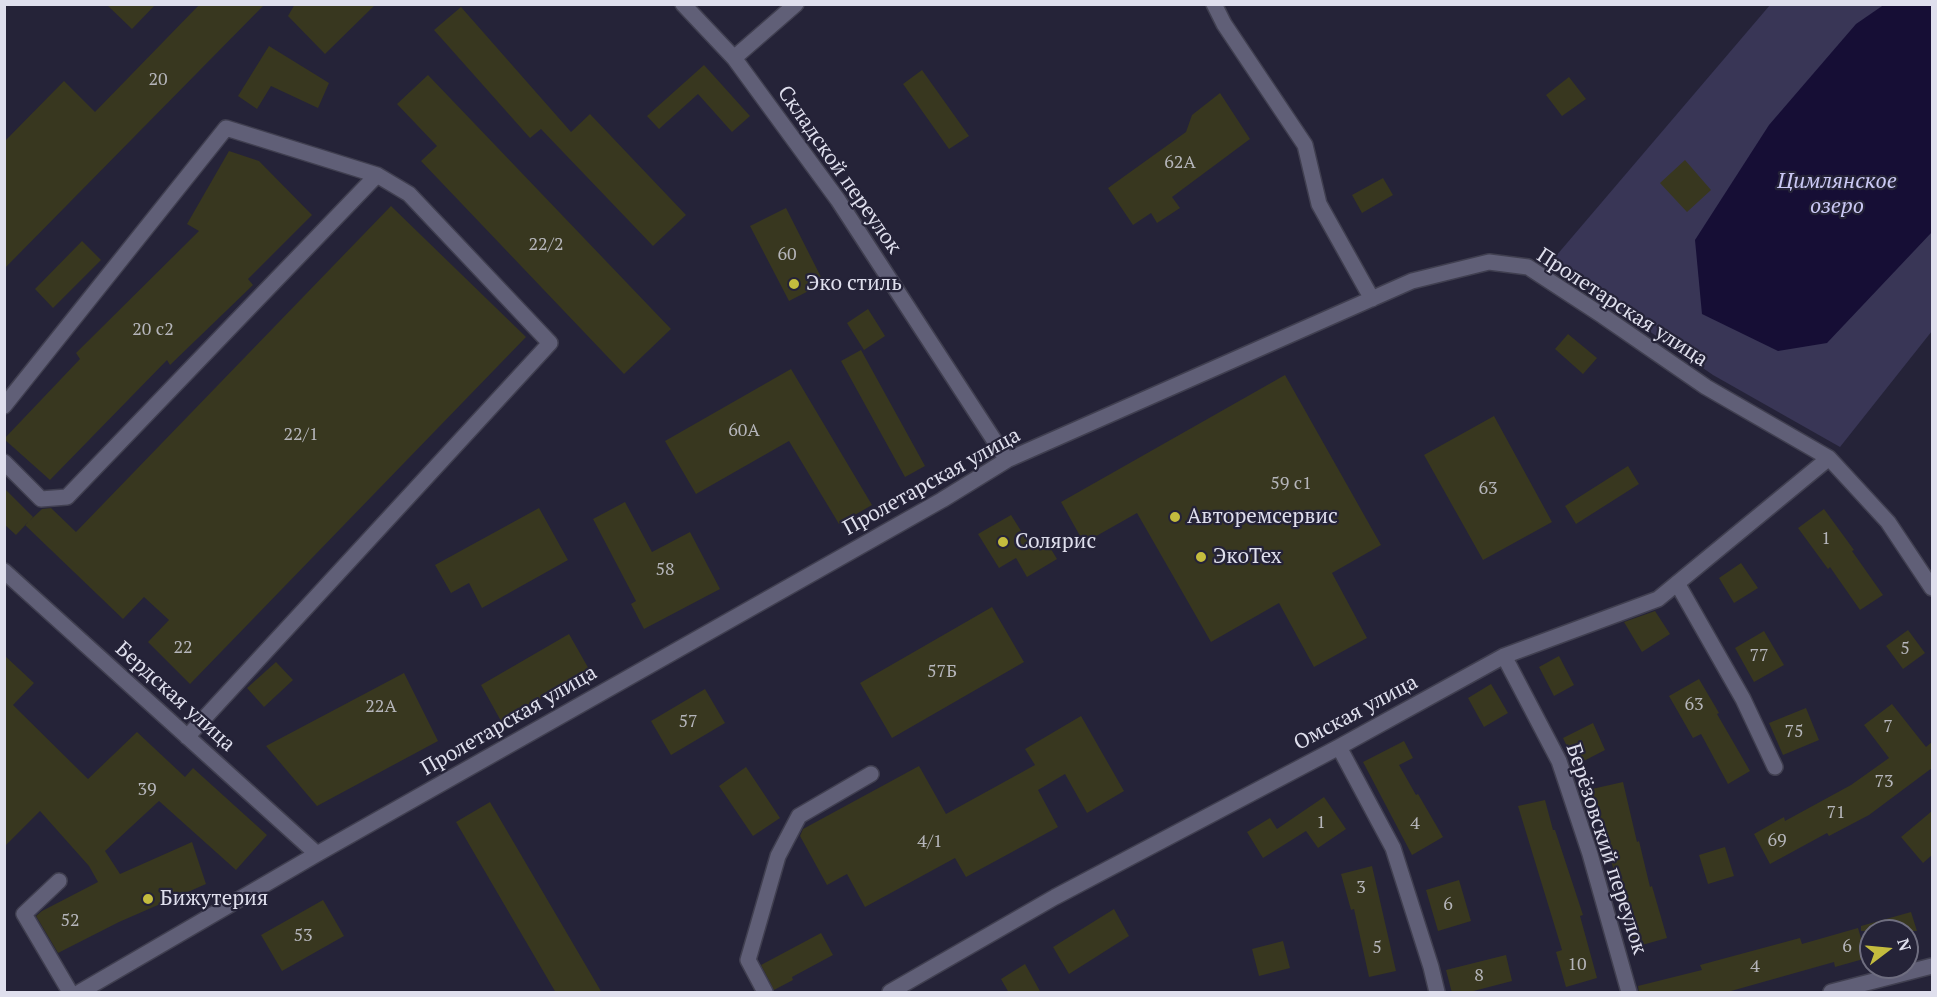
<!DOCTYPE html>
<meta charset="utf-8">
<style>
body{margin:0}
#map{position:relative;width:1937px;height:997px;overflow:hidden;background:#252338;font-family:"PT Serif",serif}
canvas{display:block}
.frame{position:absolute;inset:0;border:6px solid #dfdfed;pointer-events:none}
.north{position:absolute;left:1859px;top:919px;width:60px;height:60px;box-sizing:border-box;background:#252338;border:2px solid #6f6e80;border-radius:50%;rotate:74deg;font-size:16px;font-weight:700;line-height:24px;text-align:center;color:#dfdfed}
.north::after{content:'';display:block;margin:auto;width:21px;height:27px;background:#c4bc3e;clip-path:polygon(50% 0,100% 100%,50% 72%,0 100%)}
</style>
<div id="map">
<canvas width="1937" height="997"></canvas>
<div class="frame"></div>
<div class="north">N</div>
</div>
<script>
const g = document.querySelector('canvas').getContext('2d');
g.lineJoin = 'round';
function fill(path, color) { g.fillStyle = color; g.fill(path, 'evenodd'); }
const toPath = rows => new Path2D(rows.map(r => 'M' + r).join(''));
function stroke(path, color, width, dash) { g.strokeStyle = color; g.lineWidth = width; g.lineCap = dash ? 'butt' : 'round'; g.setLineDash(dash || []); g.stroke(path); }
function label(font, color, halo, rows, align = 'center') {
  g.font = font + ' "PT Serif",serif'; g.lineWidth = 4.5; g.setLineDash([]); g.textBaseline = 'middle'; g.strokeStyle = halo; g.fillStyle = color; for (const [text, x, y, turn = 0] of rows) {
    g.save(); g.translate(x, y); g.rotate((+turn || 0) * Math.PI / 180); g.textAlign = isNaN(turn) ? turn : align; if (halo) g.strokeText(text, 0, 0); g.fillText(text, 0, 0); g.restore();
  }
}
fill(toPath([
 [1770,5,1932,5,1932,331,1840,447,1713,375,1550,263]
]), '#393656');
fill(toPath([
 [1885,4,1932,5,1932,232,1827,343,1778,351,1702,314,1695,240,1769,125,1856,24]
]), '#160e35');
fill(toPath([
 [106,4,156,4,132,29],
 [200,4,265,4,4,269,4,142,64,81,95,112],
 [295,4,376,4,325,54,288,16],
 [461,7,571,132,590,114,686,215,653,246,541,129,530,138,434,30],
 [269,46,329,83,318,108,271,86,257,109,238,96],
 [704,65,750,116,732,132,698,94,659,129,647,116],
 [922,70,969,136,949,149,903,84],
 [428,75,671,329,624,374,421,161,437,146,397,104],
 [1569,77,1586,99,1562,116,1546,95],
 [1220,93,1250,139,1172,197,1180,208,1157,223,1151,213,1133,225,1108,188,1186,132,1192,115],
 [229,151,259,161,312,215,248,279,253,285,170,365,167,360,50,480,4,439,80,359,76,353,199,231,187,224],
 [1685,160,1711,190,1687,212,1660,183],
 [1383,178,1393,195,1362,213,1352,195],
 [391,206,526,337,190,684,148,642,169,620,144,597,123,619,25,525,42,509,51,508,76,532],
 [786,208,824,283,789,301,750,226],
 [82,241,101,260,53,308,35,289],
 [868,309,885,336,864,350,847,323],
 [1568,334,1597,358,1583,374,1555,349],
 [861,350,925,466,905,477,841,361],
 [791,369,872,505,839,524,789,441,696,494,665,441],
 [1285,375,1381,545,1332,573,1367,638,1314,667,1279,603,1211,642,1137,513,1084,543,1061,502],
 [1494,416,1552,522,1483,560,1424,455],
 [1628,466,1639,484,1576,524,1565,506],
 [4,488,33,517,16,535,4,524],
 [625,502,652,552,690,532,720,589,644,629,631,604,636,601,593,519],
 [539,508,568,560,482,608,469,583,451,593,435,565],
 [1824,509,1854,550,1852,551,1883,595,1860,610,1830,567,1828,569,1798,528],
 [1011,515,1033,550,1046,541,1057,559,1027,577,1016,558,999,568,978,534],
 [1741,563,1758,588,1734,603,1719,578],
 [992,607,1024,662,892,738,860,683],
 [1655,611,1670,634,1642,652,1624,622],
 [1908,630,1925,653,1903,669,1886,646],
 [1764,631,1784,665,1754,682,1735,648],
 [569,634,590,671,501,721,481,685],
 [4,655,34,683,13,705,88,779,137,732,185,777,193,768,267,835,236,870,159,801,105,851,120,874,192,842,206,884,119,922,58,953,36,916,42,911,98,882,89,866,40,811,4,847],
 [1559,656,1574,685,1554,696,1539,667],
 [276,662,293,680,264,707,247,688],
 [404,673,438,741,317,806,266,746],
 [1699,679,1719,713,1717,714,1750,771,1728,784,1701,734,1693,738,1669,696],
 [1491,684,1508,713,1484,727,1468,698],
 [705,689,725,723,671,755,651,721],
 [1892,704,1926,747,1932,742,1932,768,1869,815,1829,836,1827,833,1770,864,1754,834,1784,817,1785,821,1851,785,1889,758,1864,725],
 [1806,708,1819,740,1783,755,1769,723],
 [1081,716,1124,791,1087,813,1065,774,1038,790,1058,827,966,877,955,858,865,907,847,874,827,885,800,836,803,829,919,766,946,814,1035,765,1025,749],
 [1593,723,1605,750,1576,765,1563,738],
 [1404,741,1413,758,1399,765,1416,795,1418,794,1443,837,1412,855,1363,762],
 [746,767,780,818,753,836,719,786],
 [1623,782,1637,842,1639,841,1650,887,1652,886,1667,938,1635,947,1620,895,1601,821,1599,821,1592,789],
 [1324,797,1346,829,1318,848,1306,831,1263,858,1247,832,1270,818,1277,829],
 [1545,800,1553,830,1555,830,1583,915,1580,916,1597,978,1566,987,1556,952,1562,950,1518,806],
 [490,802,602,993,556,993,456,822],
 [1932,811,1932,855,1923,863,1901,837],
 [1725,847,1734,876,1708,884,1699,855],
 [1372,866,1396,971,1369,977,1354,909,1351,910,1341,874],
 [1459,880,1471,921,1438,931,1426,890],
 [323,900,344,936,282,971,261,935],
 [1114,909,1129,936,1069,974,1053,947],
 [1911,912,1917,931,1861,931,1861,926],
 [1858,928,1867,958,1835,967,1834,962,1724,993,1639,993,1638,986,1702,970,1700,965,1800,938,1802,944],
 [821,933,833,955,792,977,793,980,774,990,761,965],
 [1283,941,1290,968,1259,976,1252,949],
 [1506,955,1512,981,1466,993,1452,993,1446,970],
 [1025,964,1041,993,1009,993,1001,979]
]), '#38371f');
const minor = toPath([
 [683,4,734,58,838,200,1007,460],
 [1214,4,1224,24,1305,145,1319,204,1372,299],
 [734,58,796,4],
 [4,406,226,128,377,175,409,194,550,343,187,737],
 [4,462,41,499,67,497,377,175],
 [4,571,317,854],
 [1677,583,1743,699,1775,767],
 [1504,656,1559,761,1590,854,1629,992],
 [1339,747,1393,848,1431,967,1437,992],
 [59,881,24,914,70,992],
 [80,992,317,854,942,500,1007,460,1412,281,1489,262,1528,267,1603,316,1706,387,1829,458,1888,522,1932,588],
 [765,992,748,960,778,856,799,816,871,774],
 [890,992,1055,897,1339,747,1504,656,1658,599,1829,458],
 [1831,992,1932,966]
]);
stroke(minor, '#403f50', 18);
stroke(minor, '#605f77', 15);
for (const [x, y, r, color] of [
 [794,284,6,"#c4bc3e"],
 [1175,517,6,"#c4bc3e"],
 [1003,542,6,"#c4bc3e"],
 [1201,557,6,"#c4bc3e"],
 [148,899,6,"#c4bc3e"]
]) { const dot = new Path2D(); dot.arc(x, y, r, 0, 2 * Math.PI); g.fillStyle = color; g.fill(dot); stroke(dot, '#252338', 2); }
label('18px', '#b5b5ba', null, [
 ["20",158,80],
 ["62А",1180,163],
 ["22/2",546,245],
 ["60",787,255],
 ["20 с2",153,330],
 ["60А",744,431],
 ["22/1",301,435],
 ["59 с1",1291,484],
 ["63",1488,489],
 ["1",1826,539],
 ["58",665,570],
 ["22",183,648],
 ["5",1905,649],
 ["77",1759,656],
 ["57Б",942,672],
 ["63",1694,705],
 ["22А",381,707],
 ["57",688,722],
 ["7",1888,727],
 ["75",1794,732],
 ["73",1884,782],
 ["39",147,790],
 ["71",1836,813],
 ["1",1321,823],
 ["4",1415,824],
 ["69",1777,841],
 ["4/1",930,842],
 ["3",1361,888],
 ["6",1448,905],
 ["52",70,921],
 ["53",303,936],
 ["6",1847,947],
 ["5",1377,948],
 ["10",1577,965],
 ["4",1755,967],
 ["8",1479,976]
]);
label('21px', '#dfdfed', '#252338', [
 ["Складской переулок",839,170,55],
 ["Пролетарская улица",1622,308,33],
 ["Пролетарская улица",932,482,-29],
 ["Бердская улица",175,697,42],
 ["Омская улица",1356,713,-28],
 ["Пролетарская улица",509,721,-30],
 ["Берёзовский переулок",1606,849,72]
]);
label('21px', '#dfdfed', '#252338', [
 ["Эко стиль",806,284],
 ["Авторемсервис",1187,517],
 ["Солярис",1015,542],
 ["ЭкоТех",1213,557],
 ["Бижутерия",160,899]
], 'left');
label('italic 22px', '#cac8f4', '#252338', [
 ["Цимлянское",1837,182],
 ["озеро",1837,207]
]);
</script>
